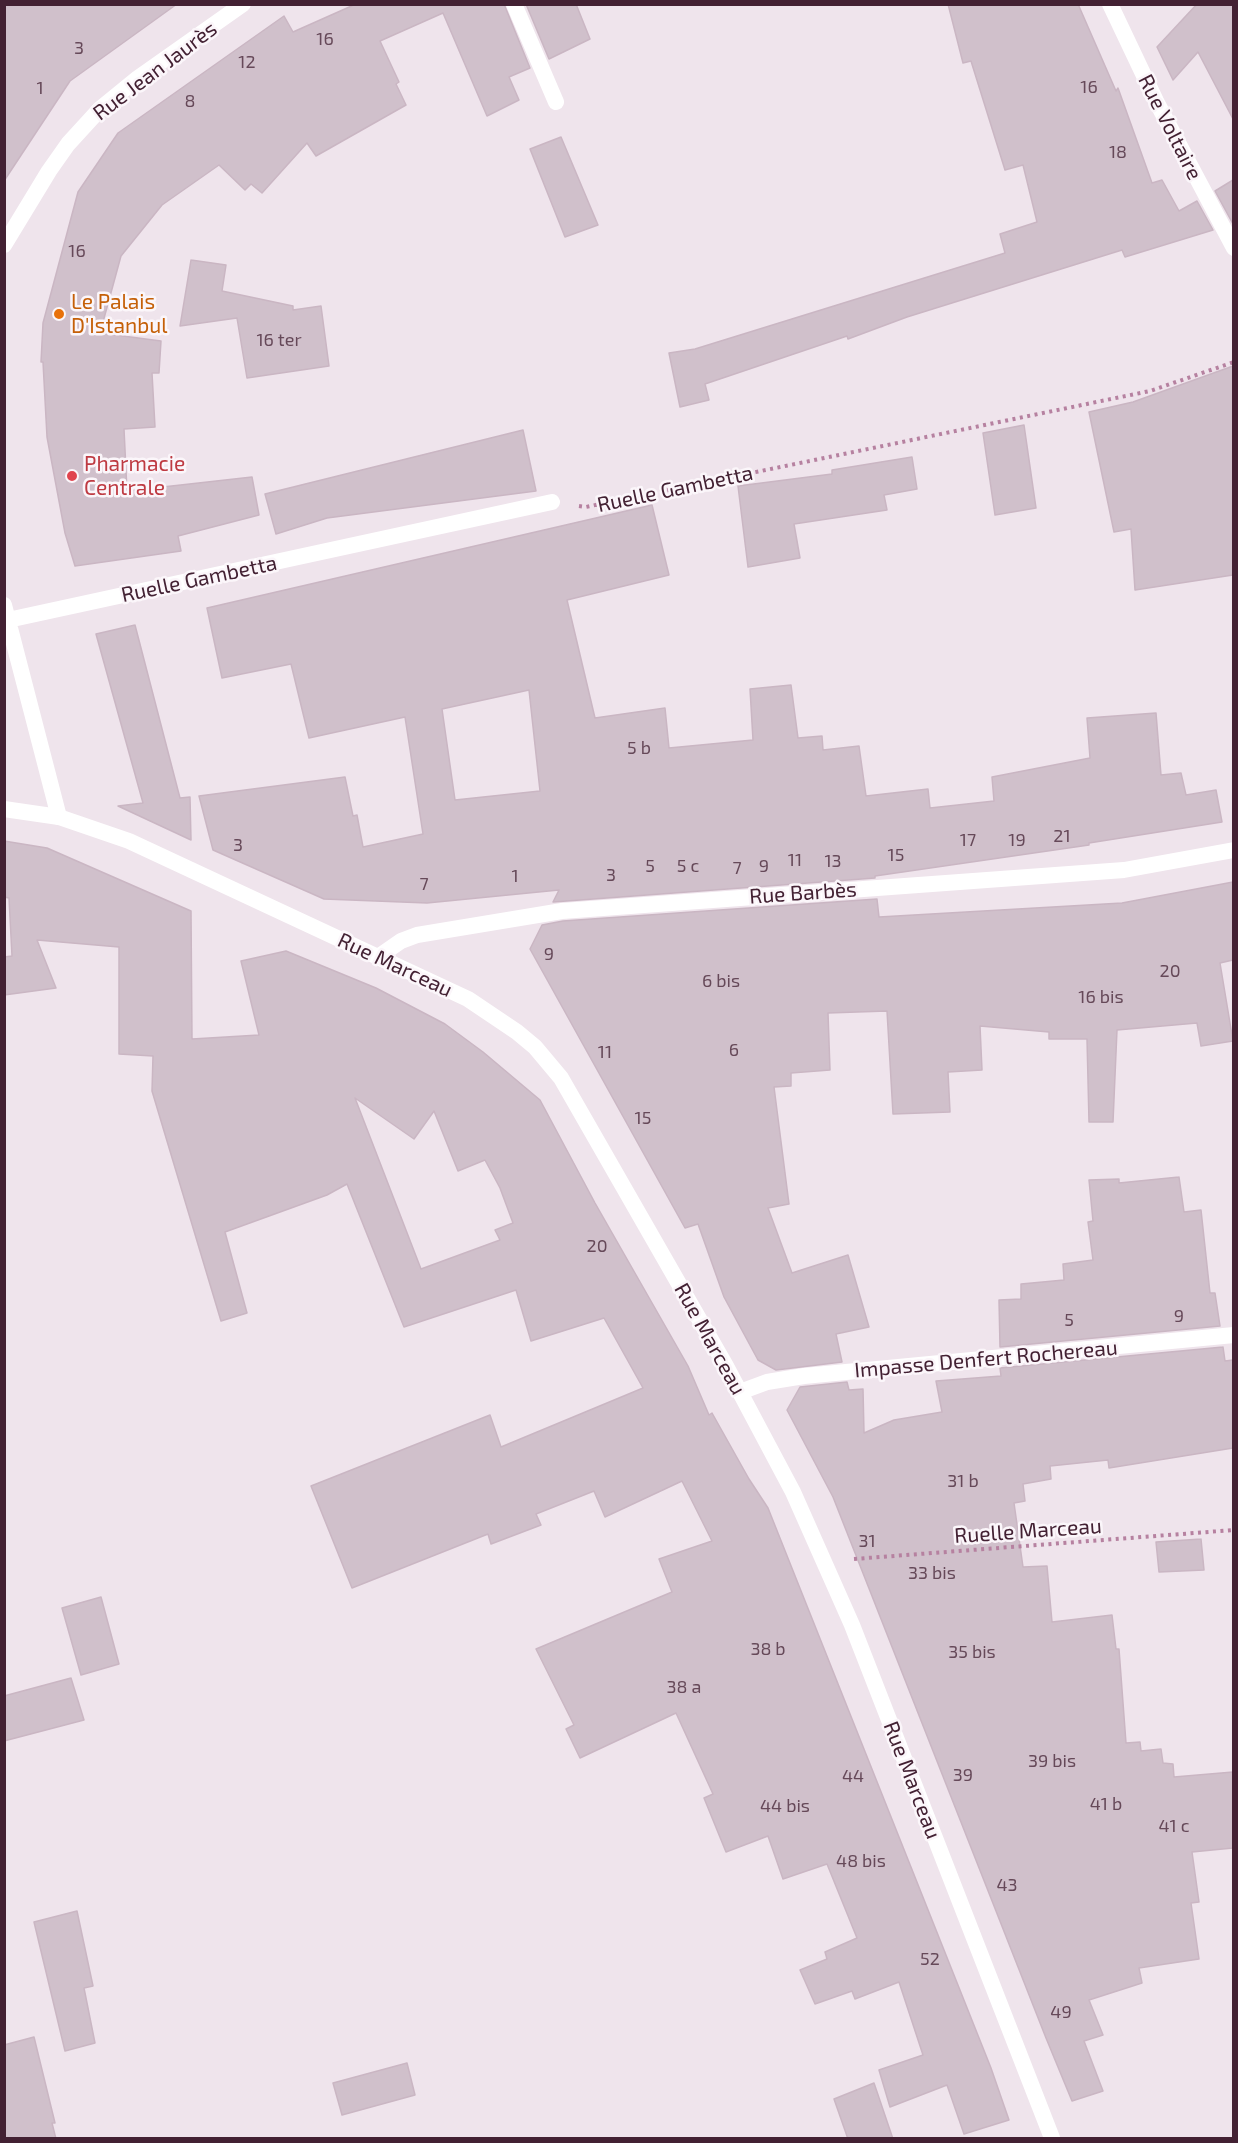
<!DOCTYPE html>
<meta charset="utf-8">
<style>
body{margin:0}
#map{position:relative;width:1238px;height:2143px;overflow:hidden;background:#efe4ec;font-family:"Exo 2",sans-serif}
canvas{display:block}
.frame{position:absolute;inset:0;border:6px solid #432133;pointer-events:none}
</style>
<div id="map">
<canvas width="1238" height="2143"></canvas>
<div class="frame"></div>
</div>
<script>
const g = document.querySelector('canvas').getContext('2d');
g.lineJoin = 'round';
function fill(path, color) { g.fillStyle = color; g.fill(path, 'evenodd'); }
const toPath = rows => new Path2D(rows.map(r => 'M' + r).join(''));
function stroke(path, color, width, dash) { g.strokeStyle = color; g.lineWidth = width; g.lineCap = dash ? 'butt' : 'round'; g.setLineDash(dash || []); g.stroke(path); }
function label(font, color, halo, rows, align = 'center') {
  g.font = font + ' "Exo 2",sans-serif'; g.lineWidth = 5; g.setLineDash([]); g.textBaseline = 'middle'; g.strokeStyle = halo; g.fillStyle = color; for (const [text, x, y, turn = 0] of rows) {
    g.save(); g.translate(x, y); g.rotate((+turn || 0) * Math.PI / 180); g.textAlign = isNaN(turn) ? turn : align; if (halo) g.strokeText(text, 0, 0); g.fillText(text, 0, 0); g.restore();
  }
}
const building = toPath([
 [4,4,177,4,70,81,4,181,4,4],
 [356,4,504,4,530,68,509,77,519,100,487,116,443,13,380,41,399,82,396,84,406,105,316,156,307,143,262,193,251,184,245,190,219,165,162,205,121,256,100,333,161,341,159,373,152,373,155,427,124,429,127,491,252,477,259,515,178,536,181,551,75,566,65,533,47,437,43,362,41,362,43,323,78,192,118,133,284,16,293,32,356,4],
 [526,4,576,4,590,39,549,59,526,4],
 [948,4,1078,4,1116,91,1118,88,1152,183,1162,180,1179,211,1197,201,1213,230,1125,257,1122,250,907,317,848,339,847,336,705,384,709,400,680,407,669,353,695,349,1005,253,1000,234,1037,222,1023,165,1005,170,971,61,963,63,948,4],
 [1197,4,1233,4,1233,119,1198,52,1173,80,1157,47,1197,4],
 [561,137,598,225,565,237,530,149,561,137],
 [1233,180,1233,224,1215,191,1233,180],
 [191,260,226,265,222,291,293,306,293,310,321,306,329,366,247,378,237,318,180,326,191,260],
 [1233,366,1233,575,1135,590,1131,529,1114,532,1089,412,1133,402,1233,366],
 [1024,425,1036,508,995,515,983,433,1024,425],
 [523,430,536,491,327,518,276,534,265,494,523,430],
 [912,457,917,489,884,495,887,510,794,524,800,558,748,567,738,486,832,474,832,470,912,457],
 [652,505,669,575,567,600,595,718,665,708,669,748,753,740,750,689,791,685,798,738,822,736,823,750,859,746,866,796,928,789,930,808,994,801,992,777,1090,758,1087,718,1156,713,1161,775,1181,773,1186,795,1216,790,1222,822,1089,843,1089,845,875,876,875,878,553,902,559,890,427,903,324,899,213,850,199,796,345,777,353,816,357,815,363,847,423,834,405,717,309,738,291,664,222,678,207,608,652,505],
 [529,690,540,791,455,800,442,709,529,690],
 [135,625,180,798,190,797,191,840,118,806,143,803,96,634,135,625],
 [4,841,47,848,191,911,192,1039,259,1035,241,961,286,951,376,988,445,1024,483,1052,540,1100,595,1203,688,1366,709,1415,712,1413,749,1479,768,1508,991,2068,1009,2120,964,2134,947,2085,890,2107,879,2070,923,2055,899,1982,855,1999,852,1991,815,2004,800,1970,827,1959,825,1952,857,1938,827,1864,783,1879,768,1836,726,1852,704,1798,713,1794,676,1713,580,1758,566,1729,574,1725,536,1649,672,1592,659,1559,712,1541,682,1481,605,1517,594,1491,536,1514,541,1525,491,1544,488,1534,352,1588,311,1486,490,1415,501,1447,643,1388,604,1318,531,1341,516,1290,404,1327,347,1184,327,1195,225,1232,247,1313,221,1321,152,1091,153,1056,119,1054,119,947,37,940,56,988,4,995,4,957,12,956,9,898,4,897,4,841],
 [355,1098,414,1139,434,1111,458,1171,485,1160,500,1188,513,1223,495,1230,500,1240,421,1269,355,1098],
 [1233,882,1233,960,1220,963,1233,1041,1201,1046,1197,1023,1117,1030,1113,1122,1089,1122,1087,1039,1049,1039,1049,1032,980,1026,982,1070,948,1072,950,1112,893,1114,887,1011,828,1013,830,1070,791,1073,791,1086,774,1087,789,1204,768,1208,792,1273,848,1255,869,1327,836,1334,842,1362,776,1370,758,1360,724,1297,698,1224,685,1228,530,949,542,925,563,921,877,899,879,917,1122,903,1233,882],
 [1179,1177,1184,1212,1201,1210,1210,1293,1215,1293,1220,1326,1000,1347,999,1300,1021,1299,1021,1284,1064,1280,1063,1264,1093,1260,1088,1222,1093,1221,1089,1180,1119,1179,1119,1183,1179,1177],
 [1223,1347,1225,1361,1233,1360,1233,1448,1109,1468,1108,1460,1050,1466,1051,1479,1023,1484,1025,1501,1014,1503,1023,1567,1047,1566,1052,1622,1112,1615,1116,1649,1119,1649,1126,1743,1140,1742,1141,1751,1161,1749,1163,1763,1173,1764,1174,1777,1233,1772,1233,1848,1192,1852,1199,1902,1191,1903,1199,1959,1139,1968,1142,1983,1089,2000,1103,2035,1084,2041,1103,2091,1072,2101,1046,2038,833,1497,787,1410,800,1387,847,1382,849,1390,863,1389,864,1433,894,1420,942,1412,936,1381,1001,1376,1000,1368,1223,1347],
 [1201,1539,1204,1570,1159,1572,1156,1542,1201,1539],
 [101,1597,119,1664,81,1675,62,1608,101,1597],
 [71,1678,84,1720,4,1741,4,1696,71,1678],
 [77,1911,93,1986,84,1988,95,2043,65,2051,34,1922,77,1911],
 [34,2037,55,2123,52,2123,56,2139,4,2139,4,2045,34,2037],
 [407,2063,415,2095,342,2115,333,2083,407,2063],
 [874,2083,893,2139,848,2139,834,2099,874,2083]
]);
fill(building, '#d0c0cb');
stroke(building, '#cab6c3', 1.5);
stroke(toPath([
 [579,506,586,507,1150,391,1234,362],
 [854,1559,1234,1530]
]), '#b681a0', 4, [3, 4.5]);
stroke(toPath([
 [514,4,556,102],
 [4,605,59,817],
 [8,620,552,502]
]), '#fff', 16);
stroke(toPath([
 [1110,4,1156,101,1234,248],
 [4,809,59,817,129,841,468,999,517,1032,535,1047,561,1078,726,1366,793,1492,852,1625,1052,2138],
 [378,957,401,941,417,935,562,911,1124,870,1234,850],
 [740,1392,767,1382,804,1376,1234,1335]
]), '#fff', 16);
stroke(toPath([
 [4,245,49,171,68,144,100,109,138,78,243,4]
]), '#fff', 16);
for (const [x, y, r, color] of [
 [59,314,6,"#e8710a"],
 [72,476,6,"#e0444e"]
]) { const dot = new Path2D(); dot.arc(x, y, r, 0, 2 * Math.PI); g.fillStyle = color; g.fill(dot); stroke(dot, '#fbf6fa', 2); }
label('18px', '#664959', null, [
 ["16",325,39],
 ["3",79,48],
 ["12",247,62],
 ["16",1089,87],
 ["1",40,88],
 ["8",190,101],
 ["18",1118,152],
 ["16",77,251],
 ["16 ter",279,340],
 ["5 b",639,748],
 ["21",1062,836],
 ["17",968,840],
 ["19",1017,840],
 ["3",238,845],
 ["15",896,855],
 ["11",795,860],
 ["13",833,861],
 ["5",650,866],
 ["5 c",688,866],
 ["9",764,866],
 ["7",737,868],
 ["3",611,875],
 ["1",515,876],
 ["7",424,884],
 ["9",549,954],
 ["20",1170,971],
 ["6 bis",721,981],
 ["16 bis",1101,997],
 ["6",734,1050],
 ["11",605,1052],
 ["15",643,1118],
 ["20",597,1246],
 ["9",1179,1316],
 ["5",1069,1320],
 ["31 b",963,1481],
 ["31",867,1541],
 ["33 bis",932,1573],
 ["38 b",768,1649],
 ["35 bis",972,1652],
 ["38 a",684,1687],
 ["39 bis",1052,1761],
 ["39",963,1775],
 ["44",853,1776],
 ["41 b",1106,1804],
 ["44 bis",785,1806],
 ["41 c",1174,1826],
 ["48 bis",861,1861],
 ["43",1007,1885],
 ["52",930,1959],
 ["49",1061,2012]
]);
label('21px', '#432133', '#fbf6fa', [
 ["Rue Jean Jaurès",155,71,-37],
 ["Rue Voltaire",1170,127,63],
 ["Ruelle Gambetta",675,489,-12],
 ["Ruelle Gambetta",199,579,-12],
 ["Rue Barbès",803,893,-4],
 ["Rue Marceau",395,965,25],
 ["Rue Marceau",710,1339,61],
 ["Impasse Denfert Rochereau",986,1359,-5],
 ["Ruelle Marceau",1028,1531,-4],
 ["Rue Marceau",912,1780,69]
]);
label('21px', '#c56008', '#fbf6fa', [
 ["Le Palais",71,302],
 ["D'Istanbul",71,326]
], 'left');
label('21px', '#be3a42', '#fbf6fa', [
 ["Pharmacie",84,464],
 ["Centrale",84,488]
], 'left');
</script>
